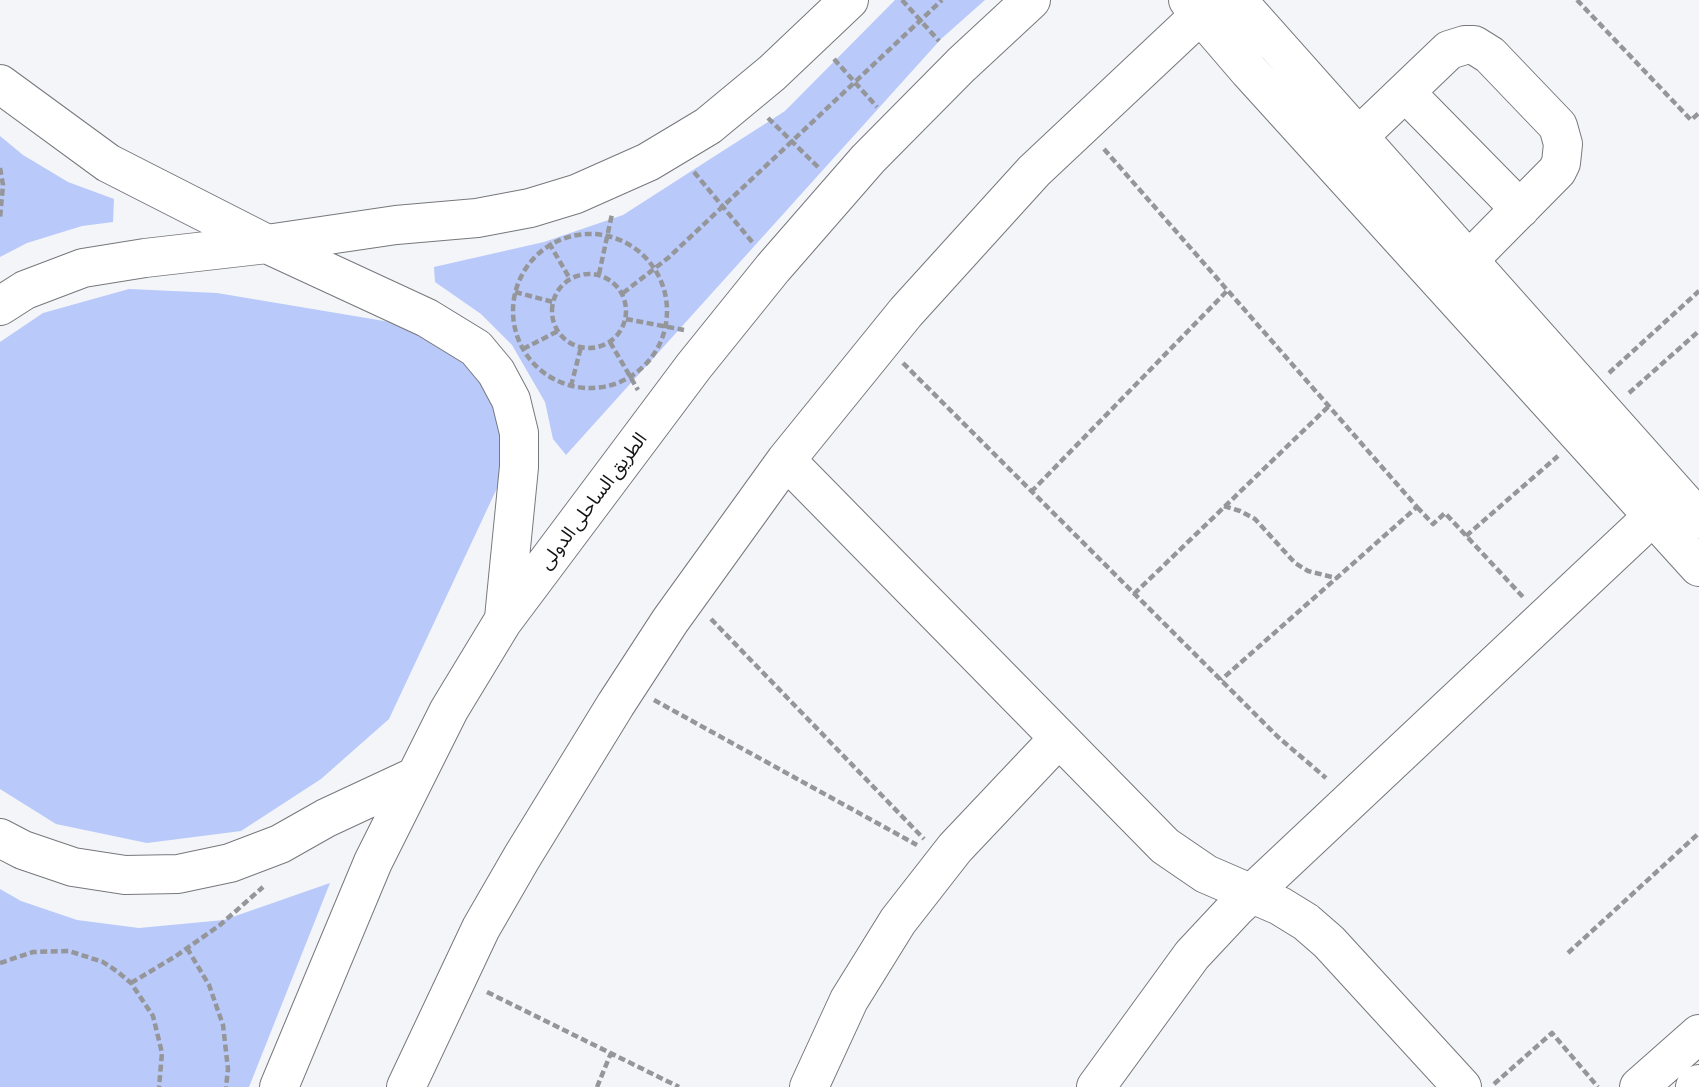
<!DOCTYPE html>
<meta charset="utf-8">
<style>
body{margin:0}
canvas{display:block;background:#f3f5f9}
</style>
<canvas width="1699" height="1087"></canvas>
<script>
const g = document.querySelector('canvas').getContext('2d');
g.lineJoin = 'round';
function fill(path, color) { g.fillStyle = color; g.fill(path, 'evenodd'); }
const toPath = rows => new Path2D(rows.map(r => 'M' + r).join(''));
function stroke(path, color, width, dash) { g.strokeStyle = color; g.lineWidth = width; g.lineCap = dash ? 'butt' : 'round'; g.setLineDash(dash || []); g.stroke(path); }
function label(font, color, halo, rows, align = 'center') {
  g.font = font + ' "Asap Condensed","Noto Sans Arabic",sans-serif'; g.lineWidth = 7; g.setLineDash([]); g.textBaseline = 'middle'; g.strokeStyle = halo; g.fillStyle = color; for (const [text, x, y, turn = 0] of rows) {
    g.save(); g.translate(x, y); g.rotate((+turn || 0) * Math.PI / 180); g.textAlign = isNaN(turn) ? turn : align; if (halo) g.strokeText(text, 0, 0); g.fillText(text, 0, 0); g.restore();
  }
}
fill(toPath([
 [895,0,985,0,941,39,566,455,553,439,545,402,512,345,481,314,435,282,434,267,544,242,623,215,785,111],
 [0,136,23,155,68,182,114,199,113,222,82,226,27,243,0,257],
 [129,289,217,293,414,326,486,376,504,418,506,469,389,719,321,779,241,831,147,843,56,824,0,789,0,342,43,313],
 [330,883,249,1087,0,1087,0,889,21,901,77,920,139,928,224,920]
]), '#b9c9fa');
const minor = toPath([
 [1188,0,1249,71,1699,567],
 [1237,0,1699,519],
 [1405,92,1520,209],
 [1358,137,1449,50,1465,45,1474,45,1490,55,1558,126,1563,144,1561,163,1557,171,1468,261],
 [786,460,1165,846,1206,874,1280,906,1306,922,1329,942,1462,1087],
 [406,1087,481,928,522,857,616,704,670,621,786,460,906,312,1034,171,1216,0],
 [809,1087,849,1000,898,921,955,848,1059,738],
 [1096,1087,1192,955,1235,909,1653,516],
 [1639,1087,1699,1034],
 [1695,1087,1699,1084]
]);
const major = toPath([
 [0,84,108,163,267,244]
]);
const highway = toPath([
 [267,244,427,318,476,348,496,372,511,400,519,433,519,467,504,618],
 [0,306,25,290,83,268,145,258,267,244,396,225,477,218,530,208,576,194,648,162,708,126,772,73,849,0],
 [0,838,23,850,73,867,125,875,178,874,230,863,280,844,326,818,414,777],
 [279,1087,373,862,449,710,503,621,694,366,773,268,868,159,961,65,1031,0]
]);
stroke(minor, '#77787c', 40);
stroke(major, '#77787c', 40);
stroke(highway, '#77787c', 40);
stroke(toPath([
 [902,0,939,41],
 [1577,0,1691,120,1699,113],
 [834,59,877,107],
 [768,118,819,168],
 [1104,149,1417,507,1221,680],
 [0,168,3,185,0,218],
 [694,172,753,243],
 '513 311a77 77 0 1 1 154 0a77 77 0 1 1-154 0Z',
 [549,243,570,279],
 '552 311a37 37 0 1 1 74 0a37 37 0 1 1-74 0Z',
 [599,274,612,214],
 [515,292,553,302],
 [623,293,668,258,942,0],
 [626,319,684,330],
 [610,342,638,390],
 [523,349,558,331],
 [903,363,1278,737,1326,778],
 [1609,373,1699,291],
 [571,386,581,347],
 [1629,393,1699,331],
 [1031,492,1227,291],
 [1224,506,1240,511,1255,519,1295,563,1308,571,1336,578],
 [1417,507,1433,524,1445,513,1523,597],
 [1466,536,1558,456],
 [1134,594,1329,406],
 [711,619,924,839],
 [654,700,917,845],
 [187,948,209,985,223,1025,228,1069,226,1087],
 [1568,953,1699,833],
 [0,963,33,952,69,951,103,962,118,972,131,983,153,1016,162,1053,159,1087],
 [131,983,176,956,220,925,263,887],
 [487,992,679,1087],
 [1494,1084,1552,1033,1598,1087],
 [597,1087,611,1053]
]), '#959699', 4.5, [7, 3.5]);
stroke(minor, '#fff', 38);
stroke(major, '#fff', 38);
stroke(highway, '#fff', 38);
label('19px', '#131315', '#fff', [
 ["الطريق الساحلى الدولى",593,501,-53]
]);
</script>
